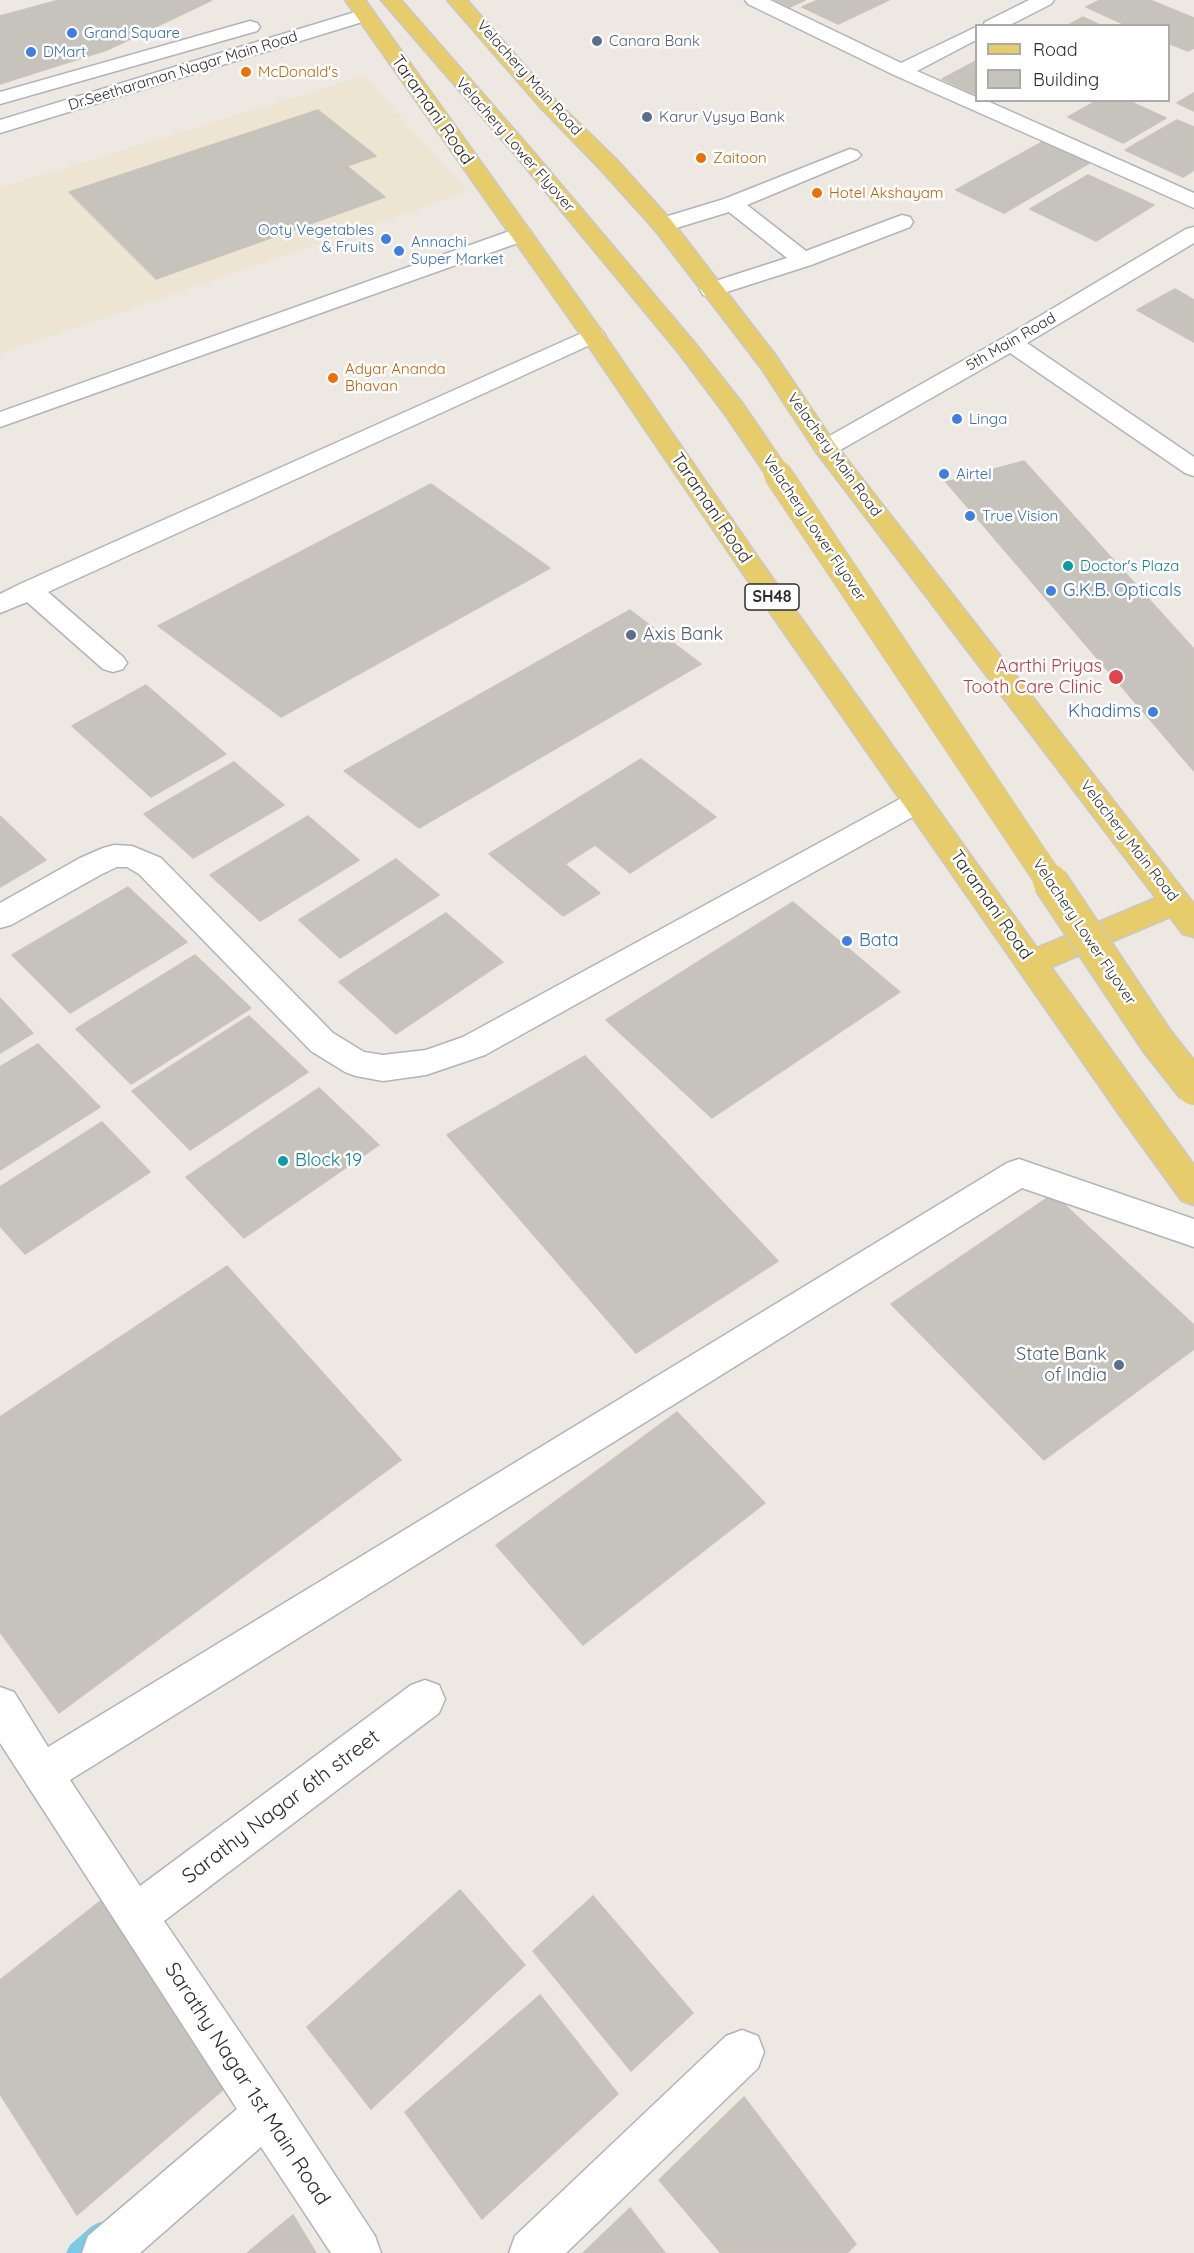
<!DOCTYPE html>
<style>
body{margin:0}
#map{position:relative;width:1194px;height:2253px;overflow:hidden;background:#ede8e1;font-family:Quicksand,sans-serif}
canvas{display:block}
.legend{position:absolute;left:975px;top:24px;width:195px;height:78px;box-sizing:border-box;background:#fff;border:2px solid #ababab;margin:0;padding:8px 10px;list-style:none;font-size:18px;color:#2d2d2d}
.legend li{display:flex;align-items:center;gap:12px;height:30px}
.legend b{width:30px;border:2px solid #ababab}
</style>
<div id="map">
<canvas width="1194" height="2253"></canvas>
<ul class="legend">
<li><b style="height:8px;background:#e7cc6c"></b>Road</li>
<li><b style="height:16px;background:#c6c2bc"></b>Building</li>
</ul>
</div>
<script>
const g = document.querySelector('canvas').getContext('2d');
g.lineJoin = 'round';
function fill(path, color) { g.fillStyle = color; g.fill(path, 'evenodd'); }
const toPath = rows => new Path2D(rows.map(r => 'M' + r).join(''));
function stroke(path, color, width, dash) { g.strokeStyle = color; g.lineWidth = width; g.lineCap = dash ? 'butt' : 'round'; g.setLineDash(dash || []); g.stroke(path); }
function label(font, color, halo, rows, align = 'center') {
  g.font = font + ' Quicksand,sans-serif'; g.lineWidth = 5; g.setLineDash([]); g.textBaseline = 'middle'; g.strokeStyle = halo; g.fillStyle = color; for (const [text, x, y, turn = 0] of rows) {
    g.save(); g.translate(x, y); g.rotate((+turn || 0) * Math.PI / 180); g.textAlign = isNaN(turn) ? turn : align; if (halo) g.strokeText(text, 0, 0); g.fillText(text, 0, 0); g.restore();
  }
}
fill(toPath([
 [364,76,468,192,0,354,0,188]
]), '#ede5d2');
fill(toPath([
 [100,2222,108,2226,112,2234,108,2242,96,2253,66,2253,70,2245,92,2226,100,2222]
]), '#7cc9e7');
const building = toPath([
 [59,0,212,0,107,50,0,84,0,16,59,0],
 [775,0,805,0,790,7,775,0],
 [818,0,889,0,838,24,802,7,818,0],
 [1100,0,1150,0,1194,18,1194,48,1188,51,1168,43,1168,26,1128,26,1086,7,1100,0],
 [1083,17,1102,26,1067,26,1083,17],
 [976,61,976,95,942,79,976,61],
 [1194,93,1194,111,1177,103,1194,93],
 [1098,100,1127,100,1166,118,1123,143,1068,117,1098,100],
 [318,110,376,156,347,166,385,197,156,279,69,192,318,110],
 [1177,120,1194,127,1194,170,1183,177,1125,150,1177,120],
 [1044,141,1091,162,1004,213,956,190,1044,141],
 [1088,175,1154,205,1096,241,1030,209,1088,175],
 [1175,289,1194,300,1194,342,1137,310,1175,289],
 [1024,461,1194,649,1194,771,946,482,1024,461],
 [431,484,550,568,281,717,158,626,431,484],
 [630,610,701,664,419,828,344,771,630,610],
 [146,685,226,754,151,797,72,726,146,685],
 [641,759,716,817,630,873,595,845,565,864,600,893,563,916,489,854,641,759],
 [234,762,284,805,193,858,144,814,234,762],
 [0,816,46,860,0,887,0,816],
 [308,816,359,860,260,921,210,875,308,816],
 [396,859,439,895,340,958,299,920,396,859],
 [128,887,187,942,70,1013,12,955,128,887],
 [793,902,900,992,712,1118,606,1020,793,902],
 [446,913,503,962,396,1034,339,982,446,913],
 [195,955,251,1008,131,1084,76,1029,195,955],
 [0,998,33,1033,0,1053,0,998],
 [249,1016,308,1072,190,1150,132,1091,249,1016],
 [38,1044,100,1107,0,1170,0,1067,38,1044],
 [585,1056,778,1261,636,1353,447,1135,585,1056],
 [319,1088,379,1145,244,1238,186,1177,319,1088],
 [102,1122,150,1172,25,1254,0,1226,0,1187,102,1122],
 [1053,1194,1194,1325,1194,1349,1044,1460,891,1304,1053,1194],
 [227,1266,401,1460,59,1713,0,1632,0,1417,227,1266],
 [677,1412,765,1503,583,1645,496,1545,677,1412],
 [460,1890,525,1965,371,2109,307,2027,460,1890],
 [593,1896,693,2013,631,2071,533,1951,593,1896],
 [103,1899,231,2083,77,2215,0,2094,0,1980,103,1899],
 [540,1995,618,2094,482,2219,405,2112,540,1995],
 [744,2097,856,2244,847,2253,721,2253,659,2180,744,2097],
 [630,2208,665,2253,583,2253,630,2208],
 [293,2215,316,2253,247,2253,293,2215]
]);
fill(building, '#c6c2bc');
stroke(building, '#c9c4ba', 1.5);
const minor = toPath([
 [745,0,770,0,901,63,976,27,976,40,917,71,976,97,976,100,985,100,1194,193,1194,208,894,75,748,4,745,0],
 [1029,0,1054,0,1051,4,1008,26,983,26,985,22,1029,0],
 [365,9,372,11,375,15,372,19,0,133,0,120,365,9],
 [250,21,257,23,260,27,257,31,0,104,0,92,250,21],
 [850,149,857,151,861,155,857,159,747,205,806,251,902,215,910,217,913,222,910,227,811,265,711,297,703,295,700,290,703,285,787,258,729,212,663,232,655,230,652,225,655,220,724,199,850,149],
 [521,227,529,229,532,234,529,239,0,427,0,412,521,227],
 [1194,227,1194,243,1027,343,1194,457,1194,476,1185,473,1010,353,835,453,826,455,817,453,814,448,817,443,1003,338,1186,229,1194,227],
 [593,328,601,330,605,335,601,340,48,592,123,657,127,663,123,669,113,672,103,669,27,602,0,613,0,594,20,584,593,328],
 [917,792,927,795,932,802,927,809,485,1055,426,1075,383,1081,356,1076,345,1072,311,1051,139,874,127,867,117,867,102,874,11,925,0,928,0,903,80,858,103,848,114,845,132,846,161,858,333,1033,364,1052,383,1055,426,1050,463,1037,907,795,917,792],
 [1019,1159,1194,1219,1194,1247,1022,1188,70,1780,140,1886,411,1685,425,1680,439,1685,445,1699,439,1713,164,1921,283,2096,375,2236,381,2253,331,2253,261,2147,140,2253,82,2253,88,2236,237,2109,0,1743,0,1687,14,1692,48,1747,1007,1163,1019,1159],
 [742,2030,758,2036,764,2052,758,2068,566,2253,509,2253,515,2236,726,2036,742,2030]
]);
const major = toPath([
 [345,0,365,0,601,330,764,566,1037,948,1156,898,817,453,759,365,655,230,600,169,541,108,447,0,467,0,555,100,616,159,671,220,776,356,835,444,1194,904,1194,937,1183,934,1170,917,1051,967,1194,1165,1194,1205,1182,1201,1119,1114,746,578,583,338,345,0],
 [381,0,401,0,531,149,694,342,743,404,790,473,786,478,777,481,768,478,724,413,678,352,517,157,381,0]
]);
stroke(minor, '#b1b3bc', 3);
stroke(major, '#c8c8c8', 3);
fill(minor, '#fff');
fill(major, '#e7cc6c');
const majorBridgeFar1 = toPath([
 [777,473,1051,883]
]);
const majorBridge = toPath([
 [1050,881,1157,1041,1194,1088]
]);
stroke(majorBridgeFar1, '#c8c8c8', 29, []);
stroke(majorBridge, '#c8c8c8', 37, []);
stroke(majorBridgeFar1, '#e7cc6c', 27);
stroke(majorBridge, '#e7cc6c', 34);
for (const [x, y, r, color] of [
 [72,33,6,"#3f7fe0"],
 [597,41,6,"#5c6f8a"],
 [31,52,6,"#3f7fe0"],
 [246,72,6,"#e8710a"],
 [647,117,6,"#5c6f8a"],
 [701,158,6,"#e8710a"],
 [817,193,6,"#e8710a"],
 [386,239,6,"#3f7fe0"],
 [399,251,6,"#3f7fe0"],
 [333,378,6,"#e8710a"],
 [957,419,6,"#3f7fe0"],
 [944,474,6,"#3f7fe0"],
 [970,516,6,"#3f7fe0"],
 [1068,566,6,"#0f9aa8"],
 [1051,591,6,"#3f7fe0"],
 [631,635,6,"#5c6f8a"],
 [1116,677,8,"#e0444e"],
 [1153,712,6,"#3f7fe0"],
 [847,941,6,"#3f7fe0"],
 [283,1161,6,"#0f9aa8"],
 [1119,1365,6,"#5c6f8a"]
]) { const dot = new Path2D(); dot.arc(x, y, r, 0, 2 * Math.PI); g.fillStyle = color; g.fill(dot); stroke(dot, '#fff', 2); }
label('15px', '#366cbe', '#fff', [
 ["Grand Square",84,33],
 ["DMart",43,52],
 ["Ooty Vegetables",374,230,"right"],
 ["& Fruits",374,247,"right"],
 ["Annachi",411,242],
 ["Super Market",411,259],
 ["Linga",969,419],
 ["Airtel",956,474],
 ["True Vision",982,516]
], 'left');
label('15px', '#4e5e75', '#fff', [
 ["Canara Bank",609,41],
 ["Karur Vysya Bank",659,117]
], 'left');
label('15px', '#2d2d2d', '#fff', [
 ["Dr.Seetharaman Nagar Main Road",183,71,-17],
 ["Velachery Main Road",529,78,48],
 ["Velachery Lower Flyover",515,145,49],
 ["5th Main Road",1011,342,-30],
 ["Velachery Main Road",834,455,54],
 ["Velachery Lower Flyover",814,528,56],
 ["Velachery Main Road",1129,841,52],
 ["Velachery Lower Flyover",1084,932,56]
]);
label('15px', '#c56008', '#fff', [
 ["McDonald's",258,72],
 ["Zaitoon",713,158],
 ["Hotel Akshayam",829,193],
 ["Adyar Ananda",345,369],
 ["Bhavan",345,386]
], 'left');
label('15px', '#0d838f', '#fff', [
 ["Doctor's Plaza",1080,566]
], 'left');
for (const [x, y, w] of [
 [772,597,54]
]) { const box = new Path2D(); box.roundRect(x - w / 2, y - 13, w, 26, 4.5); g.fillStyle = '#fff'; g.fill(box); stroke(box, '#2d2d2d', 1.5); }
label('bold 16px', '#2d2d2d', null, [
 ["SH48",772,597]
]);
label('18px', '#2d2d2d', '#fff', [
 ["Taramani Road",432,110,55],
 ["Taramani Road",711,508,56],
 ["Taramani Road",991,905,55]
]);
label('18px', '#366cbe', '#fff', [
 ["G.K.B. Opticals",1063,591],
 ["Khadims",1141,712,"right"],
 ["Bata",859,941]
], 'left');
label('18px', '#4e5e75', '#fff', [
 ["Axis Bank",643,635],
 ["State Bank",1107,1355,"right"],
 ["of India",1107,1376,"right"]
], 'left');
label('18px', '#be3a42', '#fff', [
 ["Aarthi Priyas",1102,667],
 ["Tooth Care Clinic",1102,688]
], 'right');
label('18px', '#0d838f', '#fff', [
 ["Block 19",295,1161]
], 'left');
label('21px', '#2d2d2d', '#fff', [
 ["Sarathy Nagar 6th street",281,1807,-37],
 ["Sarathy Nagar 1st Main Road",247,2084,57]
]);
</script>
